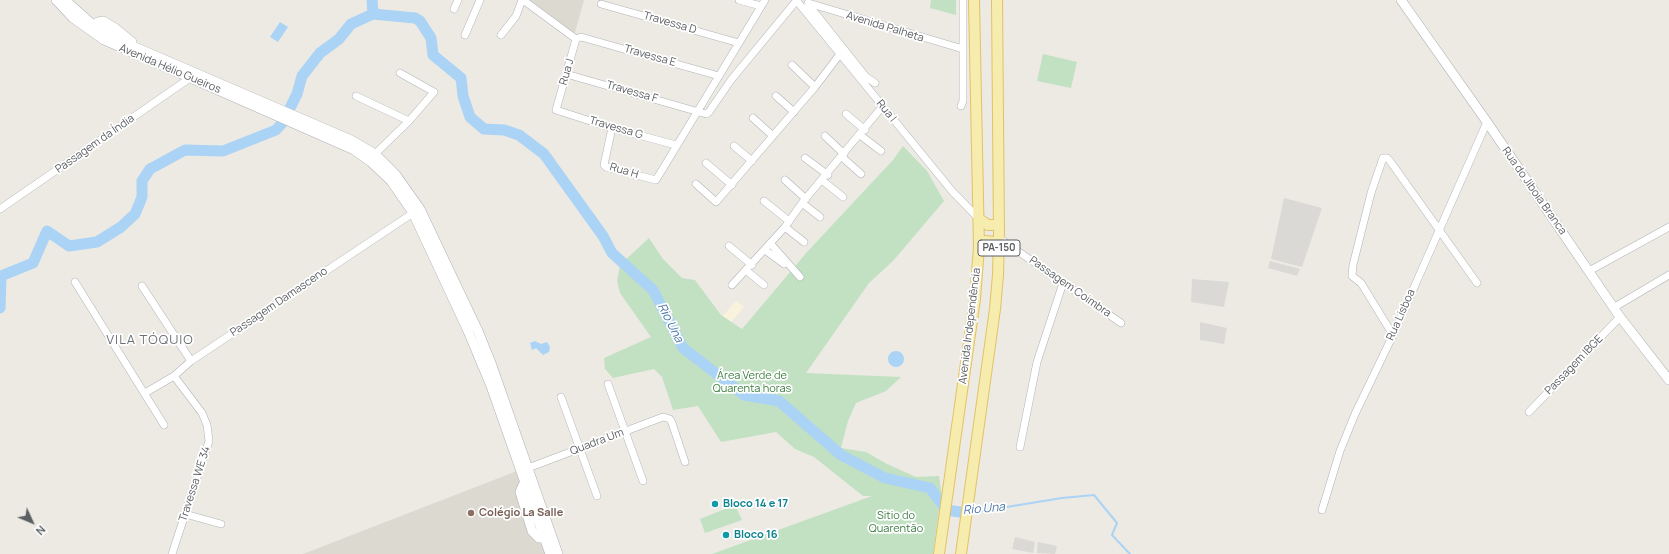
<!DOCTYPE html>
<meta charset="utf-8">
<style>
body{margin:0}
#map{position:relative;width:1669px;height:554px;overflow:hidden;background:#eceae3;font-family:Manrope,sans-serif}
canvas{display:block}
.north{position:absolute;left:12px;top:502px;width:40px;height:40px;-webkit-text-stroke:3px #fff;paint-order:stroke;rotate:134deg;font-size:11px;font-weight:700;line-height:16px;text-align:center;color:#5b5e62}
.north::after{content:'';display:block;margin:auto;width:14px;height:18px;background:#5b5e62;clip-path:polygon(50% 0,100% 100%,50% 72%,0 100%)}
</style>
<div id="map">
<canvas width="1669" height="554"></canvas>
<div class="north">N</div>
</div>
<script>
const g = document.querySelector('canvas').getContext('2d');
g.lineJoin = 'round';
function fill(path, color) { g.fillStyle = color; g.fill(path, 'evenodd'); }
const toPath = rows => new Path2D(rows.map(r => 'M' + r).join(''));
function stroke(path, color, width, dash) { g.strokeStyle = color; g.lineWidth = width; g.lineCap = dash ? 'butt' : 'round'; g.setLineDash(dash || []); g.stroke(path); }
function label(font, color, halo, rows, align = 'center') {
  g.font = font + ' Manrope,sans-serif'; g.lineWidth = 3.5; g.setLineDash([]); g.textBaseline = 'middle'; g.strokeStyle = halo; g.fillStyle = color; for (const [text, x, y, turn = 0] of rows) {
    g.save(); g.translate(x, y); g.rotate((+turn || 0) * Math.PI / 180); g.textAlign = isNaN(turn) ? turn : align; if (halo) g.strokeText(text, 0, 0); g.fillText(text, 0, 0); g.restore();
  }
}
fill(toPath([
 [736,301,744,307,731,322,723,316]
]), '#faf3db');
fill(toPath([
 [1284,198,1322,208,1302,267,1271,259],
 [1270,261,1300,269,1297,276,1268,268],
 [1192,279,1229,282,1224,307,1191,302],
 [1200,322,1227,328,1224,344,1200,340],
 [1015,537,1035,542,1033,553,1012,549],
 [1038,542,1057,546,1055,554,1037,553]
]), '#dbd9d5');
fill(toPath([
 [526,0,584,0,574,36],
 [517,471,546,554,303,554]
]), '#dcd9d1');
fill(toPath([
 [931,0,956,0,956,15,930,8],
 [1043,54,1077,62,1071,88,1037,81],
 [903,146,927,171,944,201,893,261,869,283,806,373,901,377,886,391,856,403,848,421,841,448,866,452,887,464,916,477,939,476,942,496,930,497,939,510,933,554,712,554,872,496,863,496,814,457,795,449,776,432,721,442,698,406,673,410,662,377,654,369,613,378,605,369,604,358,651,337,620,293,617,281,620,265,649,238,663,259,682,278,695,280,721,315,742,329,807,252,893,160],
 [735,505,742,520,705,533,700,519]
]), '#c2e1c3');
fill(toPath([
 [280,22,288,27,278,42,270,37],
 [535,341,541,344,547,342,550,347,549,352,543,355,536,348,532,350,530,343],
 '888 359a8 8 0 1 1 16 0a8 8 0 1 1-16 0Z'
]), '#aad3f5');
stroke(toPath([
 [970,513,1062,498,1094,495,1117,523,1112,535,1130,554]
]), '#aad3f5', 2);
stroke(toPath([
 [372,0,373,14,415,18,420,21,431,38,433,55,461,78,463,96,470,117,484,129,504,130,519,135,544,154,603,236,612,253,653,290,683,348,744,395,779,401,841,455,885,478,930,488,946,510,967,513],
 [0,308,1,276,33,263,47,231,69,246,97,242,121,227,135,214,142,197,142,181,150,169,185,150,223,151,276,130,283,122,297,94,302,76,320,53,339,39,351,24,373,14]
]), '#aad3f5', 11);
const street = toPath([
 [523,0,576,39],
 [739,0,761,6],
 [796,0,952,191,979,219],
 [808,3,963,49],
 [601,4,739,43],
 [808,4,866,77,875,83],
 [454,9,458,0],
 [465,35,480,0],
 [501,35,516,16,522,0],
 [792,65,815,87],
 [566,74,706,114,709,112,731,80,797,0],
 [356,96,409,121],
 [776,96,794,112],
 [961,106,963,101,963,0],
 [846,114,865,130],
 [753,118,773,136],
 [612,128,604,165,606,167,656,180,765,0],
 [860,135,881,151],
 [825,136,844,154],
 [676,145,612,128,556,110,576,39,581,37,719,76],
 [734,146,752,161],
 [375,154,409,121,434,92,400,73],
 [842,157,861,174],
 [805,158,828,175],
 [706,163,732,185],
 [785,180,806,199],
 [823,181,843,197],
 [696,184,716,202,815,87,840,54],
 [764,201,789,221],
 [802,203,820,217],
 [0,209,190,78],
 [785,227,804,242],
 [999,238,1121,323],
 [770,243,800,277],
 [729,246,752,265],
 [765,250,784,264],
 [747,271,764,285],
 [1589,271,1669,227],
 [75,282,164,425],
 [732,285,785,227,802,203,882,107],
 [142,286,191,361],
 [1613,308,1669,275],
 [1393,335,1361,283,1352,276,1353,265,1371,193,1383,158,1387,158,1390,161,1477,283],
 [608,384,643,481],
 [145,393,174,376,191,361,413,213],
 [561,397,597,496],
 [1529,412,1620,317],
 [1020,447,1037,362,1063,283],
 [528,468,663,417,670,419,672,423,685,462],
 [1322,510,1340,451,1355,414,1393,335,1487,122],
 [185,514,221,524],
 [172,554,209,441,207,425,202,413,174,376]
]);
const secondary = toPath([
 [56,0,73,18,104,40,354,150,371,162,391,181,413,213,468,331,491,386,550,554],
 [65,0,91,23,128,44,351,140,375,154,396,175,420,209,478,331,491,363,558,554],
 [1401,0,1487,122,1620,317,1669,380],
 [92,30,98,22,103,21,115,28,132,42],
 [524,483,520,492,532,531,539,538,548,536]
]);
const primary = toPath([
 [979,219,988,225,999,225],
 [979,247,986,241,994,242,999,246],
 [939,554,975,299,979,247,974,0],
 [961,554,995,309,998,275,999,233,997,0]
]);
stroke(street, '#b0b3b7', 8);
stroke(secondary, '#b0b2b7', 10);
stroke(primary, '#e2c267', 12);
stroke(street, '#fff', 7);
stroke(secondary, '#fff', 9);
stroke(primary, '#f6ecae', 10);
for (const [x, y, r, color] of [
 [715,504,4,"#0f9aa8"],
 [471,513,4,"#8d6e63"],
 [726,535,4,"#0f9aa8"]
]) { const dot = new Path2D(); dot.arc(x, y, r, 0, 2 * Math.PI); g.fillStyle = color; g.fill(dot); stroke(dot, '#fff', 1.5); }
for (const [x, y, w] of [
 [999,248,42]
]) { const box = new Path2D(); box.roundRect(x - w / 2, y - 8, w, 16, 3); g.fillStyle = '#fff'; g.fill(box); stroke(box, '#5b5e62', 1); }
label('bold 10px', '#5b5e62', null, [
 ["PA-150",999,248]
]);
label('11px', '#5b5e62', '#fff', [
 ["Travessa D",670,23,16],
 ["Avenida Palheta",885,27,17],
 ["Travessa E",650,56,16],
 ["Avenida Hélio Gueiros",170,69,23],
 ["Rua J",567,72,-74],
 ["Travessa F",632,92,16],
 ["Rua I",886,111,51],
 ["Travessa G",616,128,16],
 ["Passagem da Índia",95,144,-35],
 ["Rua H",624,171,17],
 ["Rua do Jiboia Branca",1534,191,55],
 ["Passagem Coimbra",1070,287,35],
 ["Passagem Damasceno",279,302,-34],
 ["Rua Lisboa",1401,315,-66],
 ["Avenida Independência",970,326,-83],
 ["Passagem IBGE",1574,365,-46],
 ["Quadra Um",597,442,-21],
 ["Travessa WE 34",195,484,-72]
]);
label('11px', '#3e7f42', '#fff', [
 ["Área Verde de",752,376],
 ["Quarenta horas",752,389],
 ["Sitio do",896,516],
 ["Quarentão",896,529]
]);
label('bold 11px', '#0d838f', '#fff', [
 ["Bloco 14 e 17",723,504],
 ["Bloco 16",734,535]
], 'left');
label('bold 11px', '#785e54', '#fff', [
 ["Colégio La Salle",479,513]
], 'left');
label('italic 12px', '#4a74a6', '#fff', [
 ["Rio Una",670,323,63],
 ["Rio Una",984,509,-5]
]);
g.letterSpacing = '1px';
label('13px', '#6c7074', '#fff', [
 ["VILA TÓQUIO",150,340]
]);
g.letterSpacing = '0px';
</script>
